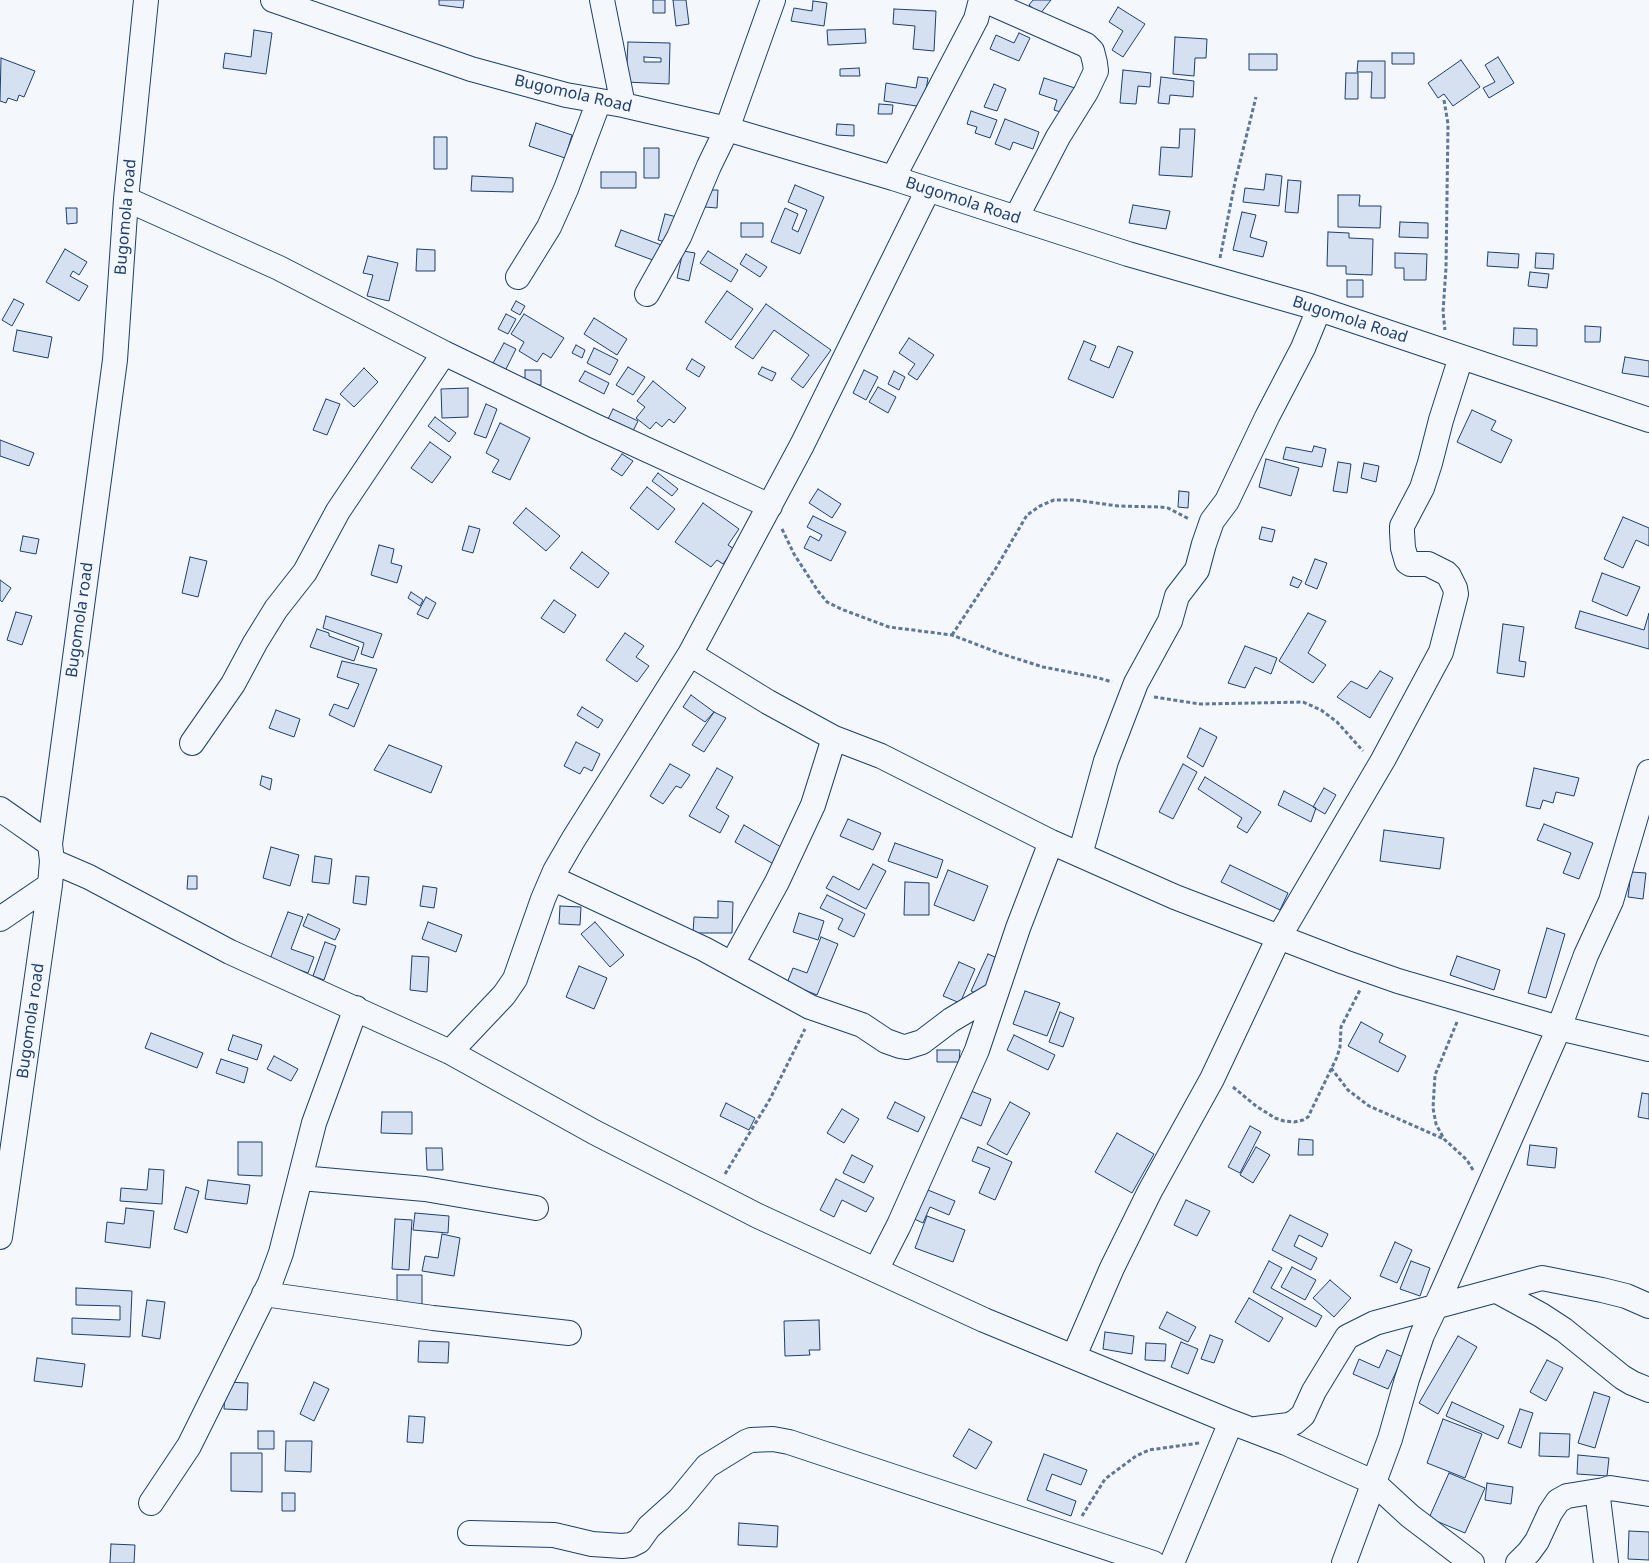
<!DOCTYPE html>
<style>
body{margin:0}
canvas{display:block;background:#f4f7fb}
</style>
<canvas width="1649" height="1563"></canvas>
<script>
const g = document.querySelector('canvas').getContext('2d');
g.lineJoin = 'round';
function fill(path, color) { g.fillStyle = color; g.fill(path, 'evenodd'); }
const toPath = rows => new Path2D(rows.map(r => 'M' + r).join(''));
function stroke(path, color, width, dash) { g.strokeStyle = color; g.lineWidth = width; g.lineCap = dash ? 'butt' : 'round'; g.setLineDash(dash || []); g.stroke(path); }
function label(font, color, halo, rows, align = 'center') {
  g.font = font + ' "Noto Sans",sans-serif'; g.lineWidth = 4; g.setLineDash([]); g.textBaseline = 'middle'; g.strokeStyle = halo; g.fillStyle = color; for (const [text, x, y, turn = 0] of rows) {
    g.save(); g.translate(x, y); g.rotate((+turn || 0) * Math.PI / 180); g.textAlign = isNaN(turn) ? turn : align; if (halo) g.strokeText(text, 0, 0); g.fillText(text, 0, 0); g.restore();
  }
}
const building = toPath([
 [439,0,464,0,463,8,439,5,439,0],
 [653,0,665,0,665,13,653,13,653,0],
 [673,0,686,0,689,24,676,26,673,0],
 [1033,0,1051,0,1040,14,1029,5,1033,0],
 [813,1,827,3,824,26,791,21,794,8,812,11,813,1],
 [1118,7,1145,24,1123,57,1112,50,1123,31,1109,22,1118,7],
 [894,9,936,11,934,51,913,49,915,26,893,24,894,9],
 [865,29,866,43,828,45,827,30,865,29],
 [254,30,272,33,266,74,223,68,225,53,251,57,254,30],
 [1019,33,1030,38,1019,61,990,49,996,35,1014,43,1019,33],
 [1175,37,1207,39,1206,58,1195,58,1194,76,1173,74,1175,37],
 [628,42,670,43,669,84,626,82,628,42],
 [644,57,661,58,661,62,644,62,644,57],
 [1392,53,1414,53,1414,64,1392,64,1392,53],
 [1249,54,1277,54,1277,70,1249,70,1249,54],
 [1498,57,1514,83,1489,98,1483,88,1495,82,1485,65,1498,57],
 [1,58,35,71,24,97,19,95,17,101,8,98,6,103,0,101,1,58],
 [1461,60,1480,87,1453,106,1444,94,1438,98,1428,83,1461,60],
 [1358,61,1385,61,1385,98,1371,98,1372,72,1357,72,1358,61],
 [859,68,860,76,840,76,840,69,859,68],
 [1123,70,1151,73,1150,87,1138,86,1136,104,1120,103,1123,70],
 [1346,73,1358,73,1358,99,1345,99,1346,73],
 [918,77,928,78,923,107,884,101,886,83,916,88,918,77],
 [1161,77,1194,81,1193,97,1170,95,1169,104,1158,103,1161,77],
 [1044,78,1075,88,1067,114,1054,110,1057,100,1039,94,1044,78],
 [994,84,1006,89,997,111,984,107,994,84],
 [879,104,893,105,892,114,878,114,879,104],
 [971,111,997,120,990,138,975,133,977,127,967,124,971,111],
 [1005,119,1039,132,1033,149,1013,142,1010,150,995,144,1005,119],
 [536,123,572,135,565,158,529,146,536,123],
 [837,124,854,125,854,136,836,135,837,124],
 [1180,129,1195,129,1192,177,1159,175,1161,147,1179,148,1180,129],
 [434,137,447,137,447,169,434,169,434,137],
 [644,148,659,148,659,178,644,178,644,148],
 [601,172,636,172,636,188,601,188,601,172],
 [1266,174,1282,176,1279,206,1243,202,1245,188,1264,190,1266,174],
 [472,176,513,178,513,192,471,191,472,176],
 [1288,180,1301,181,1298,213,1285,212,1288,180],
 [795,185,824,197,800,254,771,242,785,208,798,214,792,229,798,232,807,210,788,202,795,185],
 [706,190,718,190,717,208,705,207,706,190],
 [1338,195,1360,195,1359,206,1381,206,1380,228,1338,227,1338,195],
 [1133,205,1170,211,1166,229,1129,223,1133,205],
 [66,208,77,208,77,223,67,224,66,208],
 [1242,212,1256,215,1250,237,1267,242,1263,257,1233,250,1242,212],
 [665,214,677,217,670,243,658,240,665,214],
 [1400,222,1428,223,1428,238,1399,237,1400,222],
 [741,223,763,223,763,237,741,237,741,223],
 [621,230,664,246,658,262,615,246,621,230],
 [1328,232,1349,233,1349,238,1373,239,1372,275,1346,274,1346,266,1327,266,1328,232],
 [65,249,87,262,79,275,73,271,70,276,88,286,79,301,46,282,65,249],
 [417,249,435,250,435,271,416,271,417,249],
 [683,251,695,253,689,281,677,278,683,251],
 [708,251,738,270,731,282,700,263,708,251],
 [1488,252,1519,254,1518,268,1487,266,1488,252],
 [1395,253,1427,254,1426,280,1404,280,1404,268,1395,268,1395,253],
 [1536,253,1554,254,1553,269,1535,268,1536,253],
 [746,254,767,267,760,277,740,264,746,254],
 [368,256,398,263,389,301,367,296,373,275,363,273,368,256],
 [1530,272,1549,274,1547,288,1528,286,1530,272],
 [1347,280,1363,280,1363,297,1347,297,1347,280],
 [727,291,753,309,731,340,705,322,727,291],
 [14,299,24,304,12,326,2,320,14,299],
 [516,301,525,306,520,315,511,310,516,301],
 [766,304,831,350,803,388,791,379,809,355,774,330,753,359,735,347,766,304],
 [506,314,516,319,508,334,498,329,506,314],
 [524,314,564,338,551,358,543,353,537,362,519,351,524,342,511,334,524,314],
 [594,318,627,339,617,355,584,334,594,318],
 [1585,326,1601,327,1600,342,1585,342,1585,326],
 [1514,328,1537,329,1537,346,1513,345,1514,328],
 [17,330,52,337,48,358,13,351,17,330],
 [909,338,934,355,917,380,908,374,915,364,899,353,909,338],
 [1084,341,1096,346,1090,360,1109,368,1118,346,1133,352,1113,398,1068,379,1084,341],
 [504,343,516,349,505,371,492,365,504,343],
 [576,345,585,350,582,358,572,353,576,345],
 [594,348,618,360,610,375,587,363,594,348],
 [1625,357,1649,361,1649,377,1622,373,1625,357],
 [692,359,705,367,699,377,686,369,692,359],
 [628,367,645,377,633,395,616,385,628,367],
 [762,367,776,373,772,381,758,374,762,367],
 [364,368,378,382,354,407,340,394,364,368],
 [525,370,541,370,541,385,525,385,525,370],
 [864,370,878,377,866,400,853,393,864,370],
 [585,371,609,383,604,394,579,381,585,371],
 [894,371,905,377,899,390,888,384,894,371],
 [653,381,686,408,674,423,669,419,662,427,656,422,650,429,636,418,645,407,637,401,653,381],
 [878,387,896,397,888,413,869,402,878,387],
 [468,388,468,417,442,418,441,389,468,388],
 [326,399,340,404,327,435,313,430,326,399],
 [486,404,497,409,486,438,474,434,486,404],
 [613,409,638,421,632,433,607,421,613,409],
 [1472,410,1496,421,1491,430,1512,440,1501,463,1457,442,1472,410],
 [435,417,456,433,449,442,428,426,435,417],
 [500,423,530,438,510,480,492,472,499,460,486,453,500,423],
 [0,440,34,453,29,466,0,456,0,440],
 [430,442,451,457,432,483,411,468,430,442],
 [1314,446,1326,449,1322,467,1283,459,1286,447,1312,452,1314,446],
 [622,454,633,461,622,476,611,469,622,454],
 [1266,459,1299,468,1291,496,1259,487,1266,459],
 [1338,462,1351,464,1347,493,1333,491,1338,462],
 [1364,463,1379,466,1376,482,1361,478,1364,463],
 [658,473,678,489,672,496,652,481,658,473],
 [647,487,675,509,658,530,630,508,647,487],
 [818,489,841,504,832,518,809,503,818,489],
 [1179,491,1189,492,1188,508,1178,507,1179,491],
 [703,503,739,529,728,545,734,549,723,564,717,560,711,567,675,542,703,503],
 [526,508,560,536,546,551,513,523,526,508],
 [813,516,846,532,831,561,804,548,810,536,819,541,822,535,807,527,813,516],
 [1623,517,1649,528,1649,546,1636,540,1623,568,1604,559,1623,517],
 [469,526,480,529,473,553,462,550,469,526],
 [1262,527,1275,530,1272,542,1259,539,1262,527],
 [23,536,39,539,36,554,20,551,23,536],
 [379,545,394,549,391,563,402,566,397,583,371,575,379,545],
 [582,552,609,573,598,588,570,568,582,552],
 [190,557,207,561,198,597,182,593,190,557],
 [1315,559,1327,563,1317,589,1305,584,1315,559],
 [1602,573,1640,587,1627,616,1592,601,1602,573],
 [1293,577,1302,581,1298,588,1290,585,1293,577],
 [0,580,11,588,2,602,0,600,0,580],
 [411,592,423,600,420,606,408,598,411,592],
 [426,597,436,603,428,619,417,614,426,597],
 [554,600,576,615,564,633,541,618,554,600],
 [1580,611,1644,630,1649,613,1649,649,1575,628,1580,611],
 [16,612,32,616,22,645,7,640,16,612],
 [1308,613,1326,621,1308,653,1326,665,1313,683,1279,661,1308,613],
 [326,616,382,634,373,658,361,654,364,643,323,628,326,616],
 [1503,624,1524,627,1519,661,1526,662,1524,677,1497,673,1503,624],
 [317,629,329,633,329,636,359,647,354,661,310,647,317,629],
 [625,633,644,646,636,657,649,666,637,682,606,660,625,633],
 [1245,646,1277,658,1271,674,1255,667,1245,688,1228,683,1245,646],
 [342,661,377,669,354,727,329,715,334,704,348,709,359,684,337,677,342,661],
 [1380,671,1393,678,1370,718,1337,697,1351,681,1367,689,1380,671],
 [691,695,714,712,705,722,683,707,691,695],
 [582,707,603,720,598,728,577,715,582,707],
 [276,710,300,719,294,737,269,728,276,710],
 [714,712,726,718,704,752,692,745,714,712],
 [1200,728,1217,737,1203,767,1187,757,1200,728],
 [576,742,600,754,592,771,584,767,580,774,564,766,576,742],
 [389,745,442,766,431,793,374,770,389,745],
 [670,764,690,775,681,788,676,786,663,804,650,796,670,764],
 [1183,764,1197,772,1173,819,1159,812,1183,764],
 [717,768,733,777,716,808,729,816,720,833,689,816,717,768],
 [1534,768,1579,778,1574,796,1556,792,1553,803,1543,800,1540,809,1526,806,1534,768],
 [262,776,272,779,270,790,260,785,262,776],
 [1205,777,1261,812,1247,833,1237,827,1242,818,1198,789,1205,777],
 [1324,788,1336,795,1325,814,1313,807,1324,788],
 [1284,791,1316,808,1311,822,1278,805,1284,791],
 [848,819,881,833,873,850,840,836,848,819],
 [1544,824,1593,843,1579,879,1563,873,1571,853,1537,840,1544,824],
 [744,825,786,850,777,866,735,842,744,825],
 [1384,830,1444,838,1440,869,1380,861,1384,830],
 [895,843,943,860,937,878,888,861,895,843],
 [271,847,299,855,290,886,263,878,271,847],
 [315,856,332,859,329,884,312,882,315,856],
 [873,864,886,871,866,909,826,888,833,876,859,890,873,864],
 [1230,865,1288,893,1280,910,1221,882,1230,865],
 [948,870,988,886,974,921,934,905,948,870],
 [1631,872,1646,873,1643,899,1628,897,1631,872],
 [188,876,197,876,197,889,187,889,188,876],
 [356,876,369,877,366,905,353,903,356,876],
 [905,882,929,883,929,915,904,915,905,882],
 [423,886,437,888,434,908,420,906,423,886],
 [827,895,865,914,854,937,838,929,843,919,820,908,827,895],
 [718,901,733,902,732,933,693,933,694,917,718,918,718,901],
 [560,906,581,907,580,925,559,924,560,906],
 [288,912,303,917,291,949,314,957,308,973,270,959,288,912],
 [799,913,824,921,818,940,793,932,799,913],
 [308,914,340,929,335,940,303,926,308,914],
 [428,922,462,935,456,952,422,939,428,922],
 [595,922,624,955,610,967,581,934,595,922],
 [1547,928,1565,934,1546,998,1528,993,1547,928],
 [821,937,838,944,817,995,787,983,793,968,807,973,821,937],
 [325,942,336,946,324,980,313,976,325,942],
 [988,954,1002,960,985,998,971,991,988,954],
 [412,956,429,957,427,992,410,990,412,956],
 [1457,956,1500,970,1494,990,1450,975,1457,956],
 [959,962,975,969,960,1003,943,996,959,962],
 [579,966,607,978,594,1009,566,997,579,966],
 [1025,991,1060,1003,1047,1036,1013,1024,1025,991],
 [1060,1012,1074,1018,1063,1047,1049,1042,1060,1012],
 [1361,1022,1383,1034,1379,1042,1406,1056,1398,1072,1348,1046,1361,1022],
 [151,1033,203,1053,197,1068,145,1048,151,1033],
 [233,1035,262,1045,257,1060,228,1050,233,1035],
 [1014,1035,1055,1055,1048,1070,1007,1050,1014,1035],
 [937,1050,960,1050,959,1062,937,1062,937,1050],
 [274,1056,298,1069,291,1081,267,1069,274,1056],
 [221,1059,248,1068,244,1083,216,1073,221,1059],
 [966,1089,991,1099,981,1126,955,1115,966,1089],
 [1642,1093,1649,1094,1649,1119,1638,1117,1642,1093],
 [895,1102,925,1117,918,1132,887,1118,895,1102],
 [1010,1102,1030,1113,1007,1155,987,1144,1010,1102],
 [726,1103,755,1118,749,1130,720,1116,726,1103],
 [842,1109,859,1119,844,1143,827,1133,842,1109],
 [382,1112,412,1112,412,1134,381,1133,382,1112],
 [1250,1126,1261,1132,1240,1173,1228,1167,1250,1126],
 [1117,1133,1154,1154,1132,1193,1095,1172,1117,1133],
 [1299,1139,1313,1140,1313,1155,1298,1155,1299,1139],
 [238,1142,262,1142,262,1176,238,1175,238,1142],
 [1530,1145,1557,1148,1555,1168,1527,1165,1530,1145],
 [978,1147,1012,1162,995,1200,979,1193,990,1168,972,1161,978,1147],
 [1256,1147,1270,1155,1253,1183,1240,1175,1256,1147],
 [426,1148,442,1148,443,1170,427,1170,426,1148],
 [852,1155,873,1166,864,1183,843,1173,852,1155],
 [149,1169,164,1170,162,1204,120,1201,121,1188,147,1190,149,1169],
 [836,1179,874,1198,866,1212,842,1200,834,1217,820,1210,836,1179],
 [208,1180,250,1185,247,1204,205,1199,208,1180],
 [186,1187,199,1191,187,1233,174,1229,186,1187],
 [923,1188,955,1201,949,1215,930,1207,923,1223,910,1217,923,1188],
 [1186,1200,1210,1211,1197,1236,1174,1225,1186,1200],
 [126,1208,154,1211,150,1248,105,1242,107,1222,124,1224,126,1208],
 [415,1213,449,1216,448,1233,413,1230,415,1213],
 [1290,1215,1328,1234,1322,1247,1299,1235,1294,1246,1317,1258,1311,1270,1272,1250,1290,1215],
 [927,1216,965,1230,953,1262,915,1248,927,1216],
 [395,1219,412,1220,409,1270,392,1269,395,1219],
 [442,1234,460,1238,454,1276,422,1271,425,1256,438,1258,442,1234],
 [1395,1242,1412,1250,1397,1283,1380,1276,1395,1242],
 [1269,1261,1282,1268,1271,1288,1322,1316,1316,1327,1253,1292,1269,1261],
 [1411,1261,1430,1268,1420,1296,1400,1289,1411,1261],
 [1292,1267,1316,1280,1305,1300,1281,1287,1292,1267],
 [397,1275,422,1275,422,1305,397,1305,397,1275],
 [1330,1280,1351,1298,1334,1317,1313,1298,1330,1280],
 [76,1288,132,1291,130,1337,72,1334,72,1318,120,1320,120,1306,76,1305,76,1288],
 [1249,1298,1283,1318,1269,1342,1235,1322,1249,1298],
 [147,1300,165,1302,160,1339,142,1336,147,1300],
 [1167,1312,1196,1327,1188,1342,1159,1328,1167,1312],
 [819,1320,820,1350,809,1350,810,1355,785,1356,784,1321,819,1320],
 [1105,1332,1134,1336,1132,1354,1103,1349,1105,1332],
 [1210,1335,1223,1340,1214,1363,1201,1359,1210,1335],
 [1458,1336,1477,1347,1438,1414,1419,1403,1458,1336],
 [419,1341,449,1342,448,1363,418,1362,419,1341],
 [1181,1342,1198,1349,1188,1374,1171,1367,1181,1342],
 [1146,1343,1166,1344,1165,1361,1145,1360,1146,1343],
 [1387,1350,1403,1357,1388,1389,1353,1374,1359,1359,1379,1368,1387,1350],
 [37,1358,85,1364,82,1387,34,1381,37,1358],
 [1547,1360,1563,1368,1546,1401,1530,1392,1547,1360],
 [226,1382,248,1383,247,1410,224,1409,226,1382],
 [314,1382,329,1389,314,1421,300,1414,314,1382],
 [1594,1392,1610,1397,1595,1448,1578,1443,1594,1392],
 [1452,1402,1504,1426,1498,1439,1446,1416,1452,1402],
 [1520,1409,1533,1413,1521,1448,1508,1443,1520,1409],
 [409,1416,425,1417,423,1443,407,1442,409,1416],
 [1443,1419,1482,1434,1465,1478,1427,1463,1443,1419],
 [969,1429,992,1442,976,1469,953,1456,969,1429],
 [258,1431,274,1431,274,1449,258,1449,258,1431],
 [1540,1433,1570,1434,1569,1457,1539,1456,1540,1433],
 [286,1441,312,1441,311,1472,285,1471,286,1441],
 [231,1453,262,1453,262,1492,231,1491,231,1453],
 [1044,1454,1087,1470,1081,1485,1052,1474,1046,1490,1076,1501,1071,1516,1027,1500,1044,1454],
 [1578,1455,1609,1458,1607,1476,1577,1474,1578,1455],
 [1449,1473,1485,1488,1465,1533,1429,1518,1449,1473],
 [1487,1483,1513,1487,1511,1504,1485,1500,1487,1483],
 [282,1493,295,1493,295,1511,282,1511,282,1493],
 [739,1523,778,1526,777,1547,738,1545,739,1523],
 [1629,1531,1649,1532,1649,1560,1628,1559,1629,1531],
 [111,1544,135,1545,134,1563,110,1563,111,1544]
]);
fill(building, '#d5e0f0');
stroke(building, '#1d3f73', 1);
const minor = toPath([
 [273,0,471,69,566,95,623,105,727,129,893,178,1128,254,1310,306,1649,420],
 [602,0,623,105],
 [984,0,1086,45,1092,51,1095,63,1096,71,1086,92,1058,137,1016,218],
 [893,178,976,19,981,0],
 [126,199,279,268,444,353,595,426,770,506],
 [518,277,549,227,566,189,599,101],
 [647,294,679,237,709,166,727,129,773,0],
 [690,654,768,702,834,738,881,756,1051,842,1175,897,1344,962,1398,981,1559,1028,1649,1049],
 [192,743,233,684,255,643,276,609,305,572,338,511,444,353],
 [0,809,50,844],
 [1080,855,1106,761,1136,683,1170,621,1177,596,1197,570,1204,544,1212,521,1227,501,1267,417,1303,348,1319,309],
 [52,861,89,877,230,952,450,1052,594,1132,758,1216,984,1320,1231,1422,1286,1443,1373,1482,1410,1516,1472,1563],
 [552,878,704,949,810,1007,862,1025,886,1041,900,1046,906,1047,922,1042,951,1020,995,994],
 [0,919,50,885],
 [732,964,777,882,813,805,834,738],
 [450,1052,504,995,515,979,543,899,555,871,573,840,690,654,802,445,928,190],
 [301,1178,425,1189,536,1208],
 [0,1237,50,885,52,861,50,844,115,360,126,199,146,0],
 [876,1270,899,1225,977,1050,1018,928,1051,842],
 [1497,1291,1541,1315,1564,1330,1622,1377,1632,1383,1649,1390],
 [264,1294,433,1318,569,1333],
 [1074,1356,1112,1268,1150,1191,1212,1079,1279,937,1383,760,1441,652,1456,594,1455,588,1449,576,1446,573,1428,564,1410,564,1407,562,1403,548,1402,532,1402,526,1422,488,1430,463,1441,420,1461,357],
 [1256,1429,1289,1425,1295,1422,1303,1415,1314,1391,1347,1337,1375,1323,1542,1278,1602,1290,1626,1296,1649,1306],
 [151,1503,189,1446,270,1283,281,1253,314,1123,356,1008],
 [470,1533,554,1535,592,1544,622,1546,631,1545,639,1541,649,1527,679,1500,707,1466,746,1442,751,1440,773,1439,789,1442,1153,1563],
 [1172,1563,1231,1422],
 [1344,1563,1390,1439,1407,1379,1422,1335,1441,1295,1559,1028,1586,955,1611,901,1649,772],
 [1518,1563,1529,1552,1537,1541,1550,1513,1558,1501,1567,1496,1604,1490],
 [1606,1563,1598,1498,1600,1493,1604,1490,1610,1488,1649,1494]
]);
stroke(minor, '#1d3f73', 26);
stroke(toPath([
 [1444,100,1448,124,1446,268,1443,312,1445,330],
 [1220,258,1235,182,1256,97],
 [782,529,794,554,818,591,827,602,841,609,889,627,952,635,999,653,1043,667,1099,678,1112,682],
 [952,635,996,568,1027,515,1040,506,1054,500,1075,500,1118,506,1160,507,1168,508,1189,519],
 [1154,697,1200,704,1303,702,1321,710,1337,722,1363,751],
 [1457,1022,1435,1075,1433,1108,1436,1124,1444,1139,1467,1160,1473,1170],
 [1331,1068,1348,1090,1369,1106,1444,1139],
 [1233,1087,1256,1106,1275,1118,1284,1121,1294,1122,1303,1120,1308,1117,1337,1057,1340,1047,1341,1027,1360,990],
 [725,1174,770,1099,805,1029],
 [1082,1516,1105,1479,1136,1456,1149,1450,1199,1443]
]), '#5e769c', 3, [4, 2.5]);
stroke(minor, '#f4f7fb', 24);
label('16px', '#1d3f73', '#f4f7fb', [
 ["Bugomola Road",573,94,13],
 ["Bugomola Road",963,201,18],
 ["Bugomola road",126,217,-85],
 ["Bugomola Road",1350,320,18],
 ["Bugomola road",80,620,-82],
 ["Bugomola road",31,1021,-82]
]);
</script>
